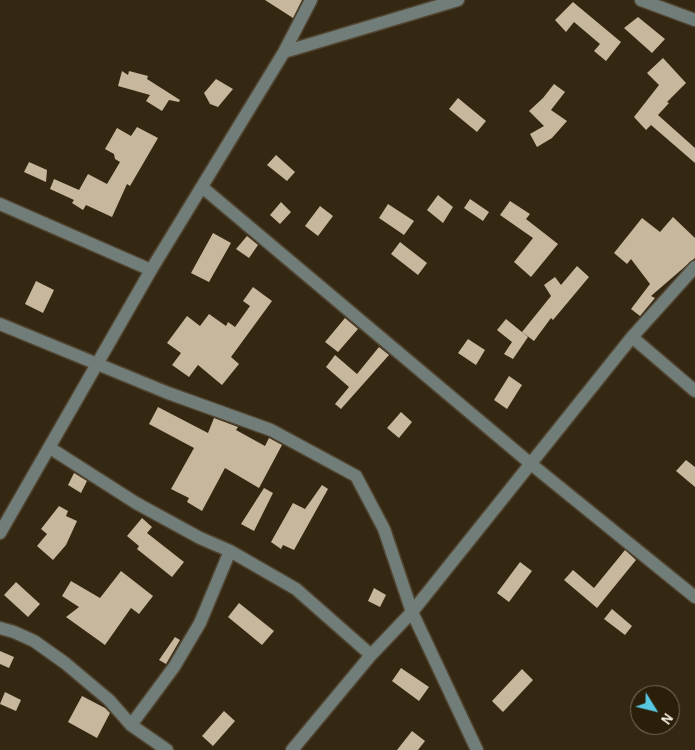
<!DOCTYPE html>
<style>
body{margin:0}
#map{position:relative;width:695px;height:750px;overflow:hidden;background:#352813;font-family:"Alegreya Sans",sans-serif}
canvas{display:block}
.north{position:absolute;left:630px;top:685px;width:50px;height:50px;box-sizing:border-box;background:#2b1f09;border:1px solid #7e7361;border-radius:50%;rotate:126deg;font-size:14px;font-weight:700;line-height:20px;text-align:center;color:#faf2e5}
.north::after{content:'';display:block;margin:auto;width:18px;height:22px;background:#58c9e4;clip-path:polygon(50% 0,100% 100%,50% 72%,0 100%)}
</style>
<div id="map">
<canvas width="695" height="750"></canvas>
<div class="north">N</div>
</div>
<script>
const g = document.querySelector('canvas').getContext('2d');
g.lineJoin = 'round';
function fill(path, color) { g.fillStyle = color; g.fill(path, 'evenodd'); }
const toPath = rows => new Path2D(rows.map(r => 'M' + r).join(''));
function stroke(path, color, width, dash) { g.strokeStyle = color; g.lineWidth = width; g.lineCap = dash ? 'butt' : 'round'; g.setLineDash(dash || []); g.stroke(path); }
fill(toPath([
 [265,0,302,0,293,18],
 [573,2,621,42,606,61,594,51,600,44,574,22,566,32,555,20],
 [638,17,665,39,652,53,624,28],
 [663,58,686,83,667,102,669,103,658,115,695,148,695,163,651,125,646,130,634,117,659,85,647,73],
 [122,71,128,75,129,71,148,76,147,79,180,100,179,102,169,100,162,111,146,101,150,95,118,86],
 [216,79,233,89,218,107,210,104,204,93],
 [554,84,565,92,551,110,567,121,552,138,537,147,530,134,544,126,529,111,543,98],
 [458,98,486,121,477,132,449,109],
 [137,127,158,138,130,186,127,184,112,217,86,205,83,210,72,203,74,200,50,189,54,179,79,190,88,174,107,184,120,162,115,159,114,154,105,149,117,128,131,136],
 [276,155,295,172,287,181,267,165],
 [29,162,47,170,46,182,24,172],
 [438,195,453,207,443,223,427,210],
 [470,199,489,212,483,221,464,208],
 [510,201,530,214,526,219,558,244,531,277,514,262,533,238,500,215],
 [281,202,291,212,280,224,270,215],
 [388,204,414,221,404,235,379,218],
 [320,206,333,216,318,236,305,226],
 [673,217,695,238,695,258,651,296,655,298,640,316,631,309,650,284,631,259,627,264,614,253,642,218,660,232],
 [213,233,231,243,209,282,191,273],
 [247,236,258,245,249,258,236,249],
 [400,242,427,263,418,275,391,254],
 [577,266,589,277,553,320,551,318,534,341,522,332,551,296,544,285,555,277,561,285],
 [36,281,54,290,43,313,25,304],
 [253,287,272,301,231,357,239,364,222,385,198,365,189,377,172,365,181,353,167,343,187,316,200,326,209,314,226,326,228,322,235,327,250,306,243,301],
 [345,318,358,329,338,352,325,342],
 [506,319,528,337,513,359,504,354,512,342,497,330],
 [468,339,485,350,476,365,458,353],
 [379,347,389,355,341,409,335,404,349,387,326,367,335,355,357,374],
 [509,376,522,385,507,409,494,400],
 [158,407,208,433,214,418,238,427,236,430,265,446,269,438,282,445,259,488,225,468,202,511,187,502,189,498,171,489,194,448,149,424],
 [401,412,412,422,399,438,387,428],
 [686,460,695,467,695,487,676,471],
 [74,473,87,481,81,493,68,485],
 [322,485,328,489,294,550,283,545,281,549,271,542,293,503,305,509],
 [264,488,273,493,254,531,241,524],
 [59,506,68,511,66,516,77,521,66,545,53,560,37,546,47,534,41,529],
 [142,518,152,527,147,533,184,562,172,577,137,549,139,546,127,536],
 [625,550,636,560,597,608,564,580,573,570,594,588],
 [520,562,532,571,509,602,497,593],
 [121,571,153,596,139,614,131,608,105,645,66,617,79,607,62,596,71,581,100,598],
 [16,582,40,604,28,617,4,595],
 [374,588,386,595,380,607,368,601],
 [239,603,274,631,262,645,228,617],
 [612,609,632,626,625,635,604,619],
 [175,637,180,640,166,664,159,660],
 [0,651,14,657,9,668,0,664],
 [401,668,429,687,419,701,392,681],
 [522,669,533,680,503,712,492,701],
 [5,692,21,700,16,711,0,704],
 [82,696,105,708,110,713,97,738,68,722],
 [224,711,235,721,213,746,202,736],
 [412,731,425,741,418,750,397,750]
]), '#c7b79d');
const minor = toPath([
 [641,0,695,20],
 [284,52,311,0],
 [202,187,531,464,695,597],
 [0,204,151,270],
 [0,324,168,393,271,430,356,476,384,529,412,612,477,750],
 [632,337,695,391],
 [50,448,136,503,200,538,230,551,296,589,371,655],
 [0,533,151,270,284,52,458,0],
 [0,628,14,632,34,641,65,663,109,700,131,725,167,750],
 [131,725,174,667,200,623,230,551],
 [292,750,371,655,412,612,632,337,695,267]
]);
stroke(minor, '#514430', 15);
stroke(minor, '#707d78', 12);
</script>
